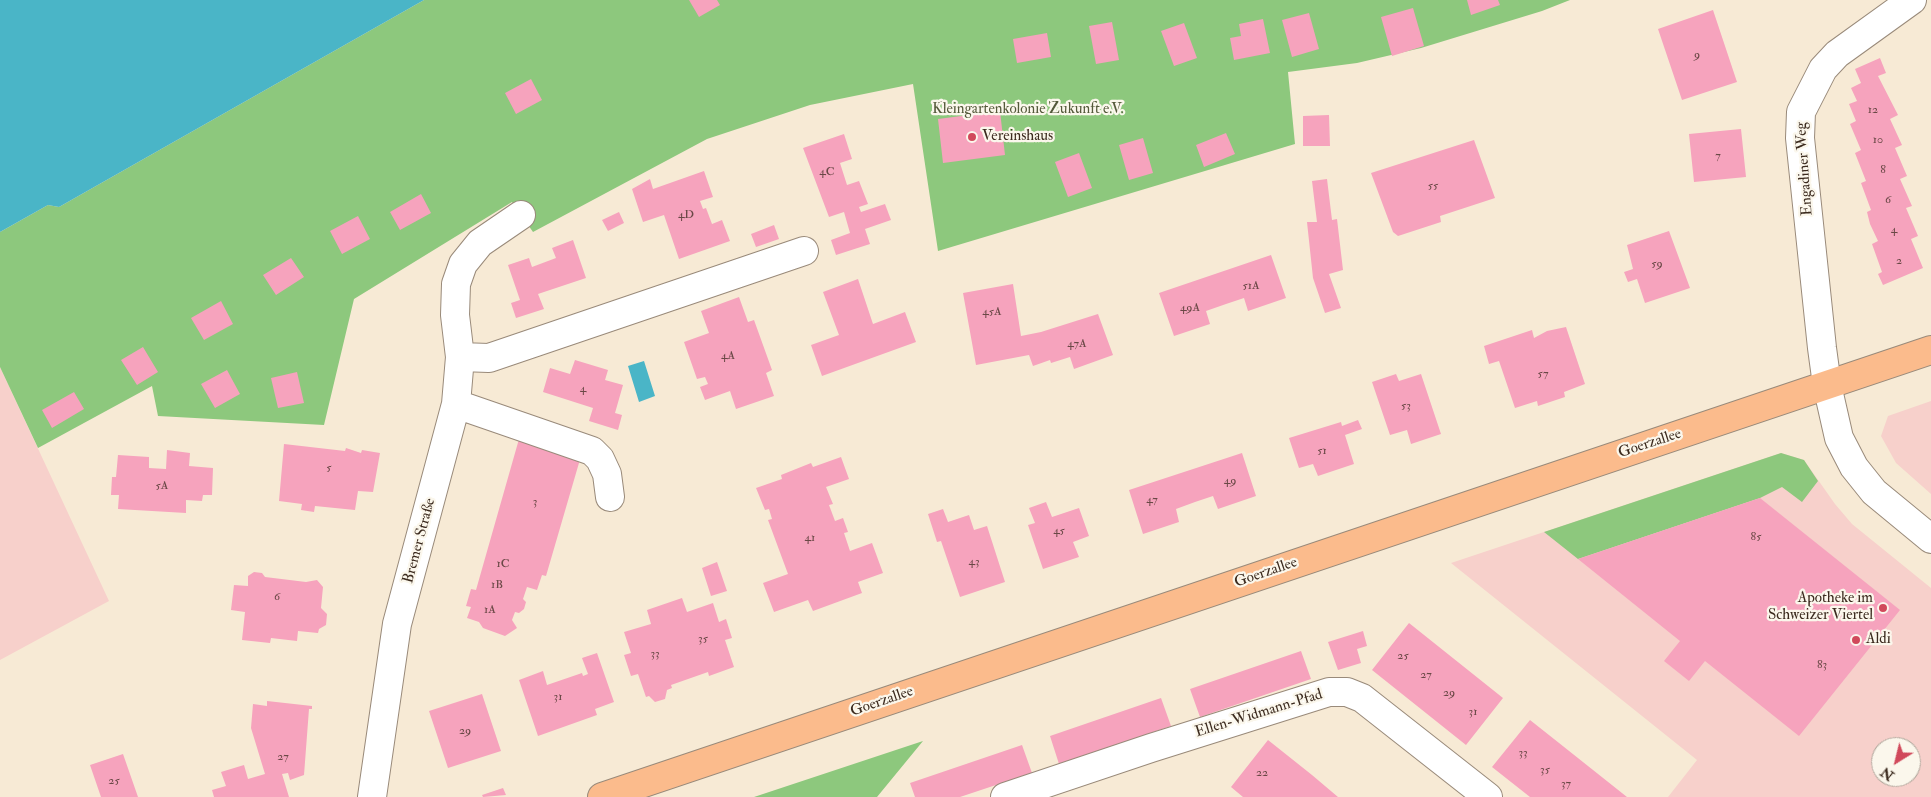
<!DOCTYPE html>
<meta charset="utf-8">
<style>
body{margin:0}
#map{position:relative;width:1931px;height:797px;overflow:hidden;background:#f7ead5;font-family:"IM FELL Double Pica",serif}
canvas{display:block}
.north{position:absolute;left:1871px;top:737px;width:50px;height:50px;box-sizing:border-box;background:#fbf7ec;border:1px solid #aea59a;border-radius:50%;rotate:216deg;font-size:14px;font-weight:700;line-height:20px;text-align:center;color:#3b2a1e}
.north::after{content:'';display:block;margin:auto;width:18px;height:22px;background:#d1495b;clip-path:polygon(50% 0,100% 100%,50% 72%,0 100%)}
</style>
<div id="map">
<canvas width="1931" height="797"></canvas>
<div class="north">N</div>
</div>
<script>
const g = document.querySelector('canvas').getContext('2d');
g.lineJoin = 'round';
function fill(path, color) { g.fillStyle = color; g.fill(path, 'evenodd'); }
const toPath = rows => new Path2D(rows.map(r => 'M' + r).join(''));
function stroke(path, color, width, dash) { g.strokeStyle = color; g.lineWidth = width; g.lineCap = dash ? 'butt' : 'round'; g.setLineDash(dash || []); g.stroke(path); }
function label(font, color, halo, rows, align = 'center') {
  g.font = font + ' "IM FELL Double Pica",serif'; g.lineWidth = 4.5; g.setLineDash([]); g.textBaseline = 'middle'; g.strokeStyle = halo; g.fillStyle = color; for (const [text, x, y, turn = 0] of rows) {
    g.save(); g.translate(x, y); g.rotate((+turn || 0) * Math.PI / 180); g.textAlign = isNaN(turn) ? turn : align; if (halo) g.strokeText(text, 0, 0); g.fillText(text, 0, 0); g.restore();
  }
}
fill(toPath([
 [0,367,109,601,0,660],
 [1931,401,1931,494,1896,463,1881,436,1888,416],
 [1781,453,1804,460,1835,504,1852,524,1931,588,1931,797,1668,797,1697,760,1451,563],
 [1881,747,1911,747,1911,777,1881,777]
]), '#f7d0cb');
fill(toPath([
 [424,0,1570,0,1542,11,1421,48,1357,63,1288,72,1295,144,938,251,913,84,810,105,707,139,533,232,512,202,354,299,324,425,158,416,152,386,38,448,0,367,0,232,48,205,59,207],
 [1781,453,1804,460,1818,481,1802,502,1782,487,1760,498,1578,559,1544,532],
 [923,741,877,797,754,797]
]), '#8dc87d');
fill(toPath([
 [0,0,424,0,59,207,48,205,0,232],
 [644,361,655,396,639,402,628,366]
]), '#4ab5c7');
fill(toPath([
 [689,0,717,0,720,5,699,17],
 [1467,0,1498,0,1500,5,1471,15],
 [1413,8,1424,46,1392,56,1381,17],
 [1713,10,1737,82,1682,100,1658,29],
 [1309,13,1319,49,1292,57,1282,20],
 [1263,19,1270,53,1234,60,1230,38,1241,36,1239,24],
 [1112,22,1119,60,1096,64,1089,26],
 [1184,23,1197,58,1174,66,1161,31],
 [1047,33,1051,57,1017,63,1013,39],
 [1880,58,1886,73,1878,76,1898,115,1890,119,1902,145,1895,148,1907,176,1900,179,1912,206,1906,208,1918,236,1911,239,1923,268,1883,285,1878,274,1882,272,1872,244,1878,241,1870,224,1867,212,1871,210,1861,183,1866,181,1855,153,1861,150,1850,124,1856,121,1849,104,1857,101,1851,88,1861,83,1855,69],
 [531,79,542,100,516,114,505,93],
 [1000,111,1005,155,943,163,938,119],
 [1329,115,1330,146,1303,146,1303,116],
 [1741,129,1746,177,1694,182,1689,134],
 [1226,133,1235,154,1204,167,1196,145],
 [844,134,852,159,840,163,847,185,859,181,868,204,859,207,861,212,885,204,891,220,865,229,870,244,836,255,831,240,850,233,844,212,829,217,803,148],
 [1143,138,1153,173,1129,180,1119,145],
 [1474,140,1495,198,1440,216,1441,222,1398,236,1393,232,1371,173],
 [1079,153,1092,188,1068,197,1055,162],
 [704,171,713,197,700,201,703,209,706,208,712,224,722,220,730,241,679,259,664,215,643,222,632,189,650,179,653,189],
 [1327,179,1332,220,1337,219,1343,270,1329,274,1341,308,1325,313,1313,278,1307,222,1317,222,1312,181],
 [421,194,431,213,400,230,390,212],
 [619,212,624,223,608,231,602,220],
 [358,216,370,239,342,254,330,231],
 [774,225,779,239,756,247,751,234],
 [1669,231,1690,288,1645,303,1637,279,1628,282,1624,272,1633,269,1627,245],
 [573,240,586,278,538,294,544,309,516,318,511,303,520,300,508,265,529,258,532,267,556,258,552,248],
 [1271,255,1286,298,1248,311,1244,298,1226,304,1206,311,1210,324,1174,336,1159,293],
 [291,258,304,277,276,295,263,275],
 [858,279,873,324,905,312,916,342,822,376,811,345,839,335,823,292],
 [1013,284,1021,336,1041,332,1098,314,1113,355,1074,369,1070,357,1051,363,1050,360,1033,366,1029,355,976,365,963,293],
 [739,297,748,322,754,320,772,370,766,373,774,396,736,409,730,391,705,400,700,387,708,384,705,377,697,379,684,342,709,333,701,311],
 [221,301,233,324,204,340,191,318],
 [1566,327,1585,384,1564,392,1565,397,1538,406,1537,401,1515,408,1499,361,1489,364,1484,346,1532,330,1534,338,1547,331],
 [143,347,158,372,137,385,121,360],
 [575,360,608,370,605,380,623,385,615,413,622,415,618,430,589,421,593,408,543,392,550,368,570,374],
 [227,370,240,394,215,408,201,384],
 [297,372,304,403,278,408,271,378],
 [1396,374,1399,381,1421,374,1441,434,1411,444,1407,430,1390,435,1372,382],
 [74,392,84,409,52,428,42,410],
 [1358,420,1362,429,1345,435,1354,464,1318,476,1313,464,1299,468,1289,438,1341,422,1342,426],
 [519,439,581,456,546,576,542,575,537,590,527,587,523,599,526,602,524,609,519,613,515,612,512,620,517,628,505,636,483,628,479,622,467,618,471,607,466,606,471,589,476,590],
 [284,444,345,451,346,448,361,453,362,450,380,453,373,492,358,491,355,510,315,506,314,512,301,510,302,504,279,501],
 [167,450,190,453,189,466,213,468,212,495,203,495,202,501,186,500,186,513,118,509,119,495,111,495,112,477,116,477,118,455,149,457,149,468,166,469],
 [1242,453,1256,496,1218,509,1213,496,1195,502,1176,509,1179,522,1143,534,1129,490],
 [841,457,849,479,826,487,833,504,829,505,835,521,843,518,848,532,844,533,850,551,872,543,883,573,858,582,862,593,813,611,808,600,774,612,763,583,788,574,768,520,772,519,769,509,765,510,756,488,782,479,781,475,811,463,813,467],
 [1760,498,1900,610,1799,736,1705,661,1689,681,1664,661,1680,641,1578,559],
 [1046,502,1052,517,1079,508,1089,536,1073,542,1079,557,1043,569,1028,525,1035,523,1029,508],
 [943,509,948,522,969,515,974,530,987,526,1005,582,960,597,941,541,937,542,928,514],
 [717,562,727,591,711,596,702,568],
 [254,572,262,573,265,577,306,582,317,580,323,587,321,608,327,614,326,625,319,629,318,633,298,631,297,641,271,638,270,643,242,640,245,612,231,610,234,585,248,586,248,576],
 [682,598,687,612,713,603,719,622,726,619,732,638,725,640,734,667,709,676,708,672,671,685,672,688,667,690,665,699,655,702,649,696,646,697,638,674,631,676,624,655,631,653,624,632,651,624,647,610],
 [1409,623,1503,698,1466,745,1372,670],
 [1363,631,1367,646,1357,649,1361,663,1338,670,1328,642],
 [1301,651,1311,679,1200,717,1190,689],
 [597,653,614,702,595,709,597,715,538,736,519,680,543,671,547,685,582,673,583,676,588,674,582,658],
 [482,694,501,751,448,768,429,711],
 [1161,698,1171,726,1059,764,1050,736],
 [267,701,312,706,312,709,309,709,304,775,290,780,288,773,282,774,289,797,214,797,212,790,226,786,221,772,244,765,248,779,265,774,251,728,253,704,267,706],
 [1530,720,1554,739,1627,797,1530,797,1492,767],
 [1268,740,1312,775,1338,797,1243,797,1231,787],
 [1022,745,1032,773,960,797,915,797,910,783],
 [123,754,138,797,101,797,90,765],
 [503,788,506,795,483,797,482,795]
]), '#f6a3bd');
const minor = toPath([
 [1912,0,1837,54,1823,69,1801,112,1800,138,1822,348,1827,385,1839,438,1854,467,1874,492,1931,539],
 [460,357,489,358,804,251],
 [456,404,592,451,600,459,607,474,610,497],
 [372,797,397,624,456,404,460,357,455,315,456,284,463,264,480,243,521,215],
 [1005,797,1151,748,1329,692,1347,692,1362,698,1488,797]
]);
const major = toPath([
 [602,797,1931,350]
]);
stroke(minor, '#998a7a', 30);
stroke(major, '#998a7a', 30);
stroke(minor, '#fff', 28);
stroke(major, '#fbbb8c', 28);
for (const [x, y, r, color] of [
 [972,137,5,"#d1495b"],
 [1883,608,5,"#d1495b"],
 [1856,640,5,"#d1495b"]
]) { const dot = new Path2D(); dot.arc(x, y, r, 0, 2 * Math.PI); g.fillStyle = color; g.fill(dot); stroke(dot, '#fbf7ec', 2); }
label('12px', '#6a4846', null, [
 ["9",1697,55],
 ["12",1873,110],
 ["10",1878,140],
 ["7",1718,156],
 ["8",1883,170],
 ["4C",827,172],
 ["55",1433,186],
 ["6",1888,200],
 ["4D",686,215],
 ["4",1894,230],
 ["2",1899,261],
 ["59",1657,264],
 ["51A",1251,286],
 ["49A",1190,308],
 ["45A",992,312],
 ["47A",1077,344],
 ["4A",728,356],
 ["57",1543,374],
 ["4",583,389],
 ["53",1406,406],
 ["51",1322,451],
 ["5",329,468],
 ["49",1230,481],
 ["5A",162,486],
 ["47",1152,500],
 ["3",535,502],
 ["45",1059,531],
 ["85",1756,537],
 ["41",810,538],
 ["43",974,562],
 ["1C",503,564],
 ["1B",497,585],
 ["6",277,597],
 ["1A",490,610],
 ["35",703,639],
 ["33",655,654],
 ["25",1403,656],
 ["83",1822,665],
 ["27",1426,675],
 ["29",1449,693],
 ["31",558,697],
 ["31",1473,712],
 ["29",465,731],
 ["33",1523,753],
 ["27",283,757],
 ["35",1545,770],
 ["22",1262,773],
 ["25",114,781],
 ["37",1566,784]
]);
label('15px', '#54593a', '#fbf7ec', [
 ["Kleingartenkolonie Zukunft e.V.",1028,110]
]);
label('15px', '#3b2a1e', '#fbf7ec', [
 ["Vereinshaus",982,137],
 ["Apotheke im",1873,599,"right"],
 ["Schweizer Viertel",1873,616,"right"],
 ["Aldi",1866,640]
], 'left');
label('15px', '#3b2a1e', '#fbf7ec', [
 ["Engadiner Weg",1805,169,-94],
 ["Goerzallee",1650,444,-18],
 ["Bremer Straße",420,541,-75],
 ["Goerzallee",1266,573,-19],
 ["Goerzallee",882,702,-19],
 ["Ellen-Widmann-Pfad",1259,714,-17]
]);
</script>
